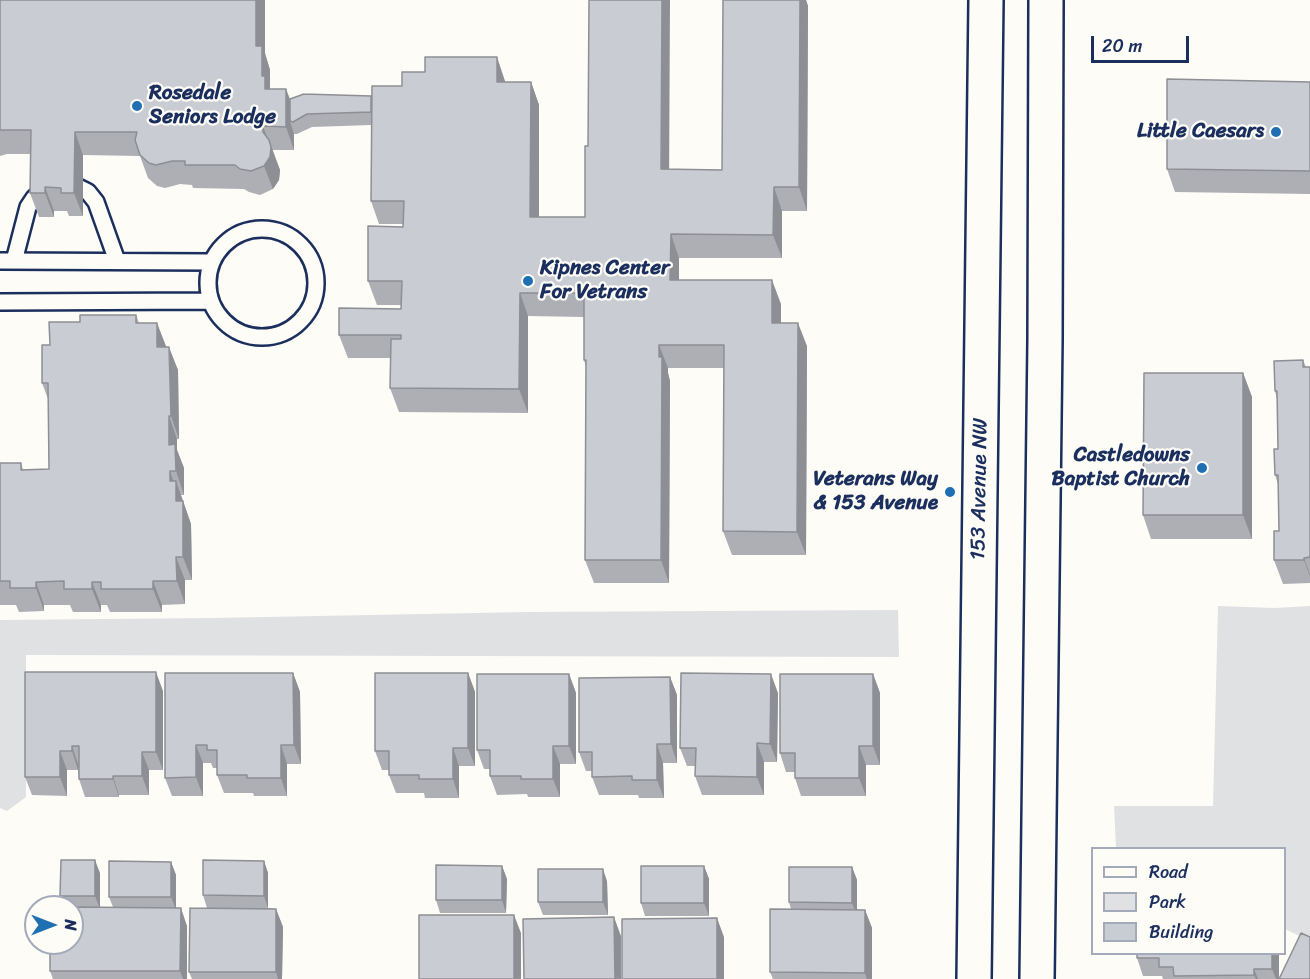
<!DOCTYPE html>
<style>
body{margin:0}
#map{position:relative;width:1310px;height:979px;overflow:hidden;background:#fdfcf7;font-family:Sriracha,sans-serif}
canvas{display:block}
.legend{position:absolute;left:1091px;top:847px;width:195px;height:108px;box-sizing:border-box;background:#fdfcf7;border:2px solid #a3aaba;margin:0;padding:8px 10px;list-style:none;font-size:18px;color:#1b2f5e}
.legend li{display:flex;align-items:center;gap:12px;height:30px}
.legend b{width:30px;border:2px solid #a3aaba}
.north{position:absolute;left:24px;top:895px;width:60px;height:60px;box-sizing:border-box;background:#fdfcf7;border:2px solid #a3aaba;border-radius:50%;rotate:90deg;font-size:16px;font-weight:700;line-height:24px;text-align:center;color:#1b2f5e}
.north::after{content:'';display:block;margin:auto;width:21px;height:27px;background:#1f6fb2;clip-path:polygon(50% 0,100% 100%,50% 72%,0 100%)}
.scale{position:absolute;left:1091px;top:36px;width:98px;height:27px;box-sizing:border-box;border:3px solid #1b2f5e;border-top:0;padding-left:8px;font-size:18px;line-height:21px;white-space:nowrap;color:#1b2f5e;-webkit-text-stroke:4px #fdfcf7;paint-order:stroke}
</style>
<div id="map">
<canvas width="1310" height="979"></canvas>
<ul class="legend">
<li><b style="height:8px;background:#fdfcf7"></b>Road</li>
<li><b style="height:16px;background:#e0e1e3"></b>Park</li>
<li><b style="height:16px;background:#c9ccd3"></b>Building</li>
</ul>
<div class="north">N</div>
<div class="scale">20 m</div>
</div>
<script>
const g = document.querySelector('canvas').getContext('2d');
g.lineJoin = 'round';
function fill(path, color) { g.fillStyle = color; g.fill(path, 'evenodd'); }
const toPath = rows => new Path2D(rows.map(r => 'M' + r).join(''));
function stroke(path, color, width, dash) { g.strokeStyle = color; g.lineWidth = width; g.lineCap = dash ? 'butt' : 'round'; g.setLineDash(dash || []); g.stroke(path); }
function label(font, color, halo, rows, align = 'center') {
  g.font = font + ' Sriracha,sans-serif'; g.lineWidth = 4.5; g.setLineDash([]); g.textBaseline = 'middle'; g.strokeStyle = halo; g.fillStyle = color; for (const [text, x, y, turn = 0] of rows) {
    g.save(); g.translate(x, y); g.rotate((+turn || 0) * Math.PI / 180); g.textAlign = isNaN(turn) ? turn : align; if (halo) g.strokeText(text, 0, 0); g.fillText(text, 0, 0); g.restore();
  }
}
fill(toPath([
 [1218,606,1275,608,1310,606,1310,941,1285,929,1284,848,1116,848,1114,806,1213,806],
 [898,610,899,657,26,655,26,797,7,811,0,808,0,620,212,618,528,612]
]), '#e0e1e3');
const lane = toPath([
 '208 283a54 54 0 1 1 108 0a54 54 0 1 1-108 0Z',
 [0,261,212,262],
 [14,261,28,207,34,198,42,190,53,186,64,184,76,186,88,192,96,202,117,261],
 [0,302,210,301]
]);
const secondary = toPath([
 [974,979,986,0],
 [1037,979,1045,340,1046,0]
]);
stroke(lane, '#1b2f5e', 20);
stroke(secondary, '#1b2f5e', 38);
stroke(lane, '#fdfcf7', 15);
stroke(secondary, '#fdfcf7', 33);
fill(toPath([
 [0,0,265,0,265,54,270,70,270,89,286,89,290,99,371,96,402,86,505,81,505,82,531,82,539,105,539,217,585,217,669,169,722,170,723,0,806,0,808,6,807,211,782,211,782,258,679,258,679,280,781,304,781,323,807,346,806,555,732,555,723,531,724,368,668,368,668,373,670,381,669,583,594,583,585,560,586,367,584,360,584,317,528,316,528,413,399,412,390,388,391,358,348,358,339,335,401,309,401,305,377,305,368,281,403,227,403,224,379,224,371,201,371,125,312,127,297,134,294,134,294,150,272,150,280,170,279,180,273,189,260,195,249,192,244,189,193,188,192,185,180,184,165,188,157,186,148,178,140,156,83,155,83,216,69,216,67,211,54,211,54,217,39,217,30,193,30,154,7,154,0,156],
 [1310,82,1310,194,1175,192,1167,169],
 [136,315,139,323,166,347,178,370,179,439,177,439,177,450,184,468,184,495,181,495,191,524,192,580,185,580,185,604,162,605,162,612,110,612,107,605,101,605,101,612,73,612,70,605,44,605,44,611,19,612,16,605,0,605,0,463,21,463,23,470,49,469,48,399,42,383,50,345,80,322],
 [1303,360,1306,367,1310,367,1310,583,1283,584,1274,560,1279,531,1278,484,1275,475,1278,449,1277,399,1275,391],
 [1243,373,1252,397,1252,539,1151,539,1143,515],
 [25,672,163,691,163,770,149,770,149,795,119,795,119,797,85,797,79,779,78,770,67,770,67,796,32,795,25,777],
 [165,673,293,673,300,692,301,764,287,764,287,796,254,796,253,793,224,793,217,775,217,768,213,768,211,763,203,763,203,796,172,796,165,778],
 [468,673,475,692,475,766,459,766,459,798,425,798,424,793,396,793,389,775,389,770,382,770,375,751],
 [569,674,576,693,576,764,560,764,560,797,528,797,527,794,497,795,490,776,490,769,484,769,477,750],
 [873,674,880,693,880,765,866,765,866,796,801,796,795,778,795,772,786,772,780,753],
 [670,677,677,695,677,763,663,763,664,798,639,798,638,795,599,795,592,777,592,771,586,771,579,752],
 [778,693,777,762,764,762,764,795,702,795,695,776,696,766,687,766,680,748],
 [264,861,268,873,268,908,276,909,283,927,282,979,192,979,189,972,207,908,203,895],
 [171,862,176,875,176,908,187,926,187,979,53,979,50,971,64,907,60,896,100,873,100,907,113,907,109,897],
 [502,866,507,879,506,913,440,913,436,900],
 [704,866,709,879,709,916,645,916,641,903],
 [852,867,857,880,857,910,865,910,872,928,872,979,773,979,770,972,791,909,789,902],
 [607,881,608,915,543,915,538,902],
 [1279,954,1279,979,1310,979,1163,979,1162,976,1143,976,1137,958]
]), '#adafb5');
fill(toPath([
 [256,0,265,0,265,53,270,70,270,92,265,89,256,46],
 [662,0,670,0,669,193,661,169],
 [800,0,806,0,808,6,807,211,799,187],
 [497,57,505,81,505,105,497,82],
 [531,82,539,105,539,240,530,217],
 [286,89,294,112,290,121,294,134,294,150,286,127],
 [263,126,271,149,269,140,280,170,279,180,273,189,264,166],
 [75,132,83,155,83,216,74,193],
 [45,187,54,211,54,217,45,193],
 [774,187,782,211,782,258,773,235],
 [671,234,679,258,679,303,670,280],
 [772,280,781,304,781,346,772,323],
 [520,293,528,316,528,413,519,389],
 [157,323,166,346,166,370,157,347],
 [798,323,807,346,806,555,797,532],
 [659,345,668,368,668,373,670,381,669,583,661,560],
 [169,347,178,370,179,439,171,416],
 [1243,373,1252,397,1252,539,1243,515],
 [169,416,177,439,177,450,184,468,184,495,176,471,169,445],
 [170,471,176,489,176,481,191,524,192,580,183,557,170,481],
 [176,557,185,580,185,604,177,581],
 [1304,558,1310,575,1310,577,1304,560],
 [153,581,162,605,162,612,153,589],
 [36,582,44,605,44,611,36,588],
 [92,582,101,605,101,612,92,589],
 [156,672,163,691,163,770,156,752],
 [293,673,300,692,301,764,294,745],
 [468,673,475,692,475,766,468,748],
 [569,674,576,693,576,764,569,746],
 [771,674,778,693,777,762,770,744],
 [873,674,880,693,880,765,873,746],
 [670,677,677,695,677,763,671,744],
 [757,743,764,762,764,795,757,777],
 [657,744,663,763,664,798,657,780],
 [196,745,203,763,203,796,196,777],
 [281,745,287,764,287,796,281,778],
 [72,746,78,764,78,770,72,751],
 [553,746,560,764,560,797,553,779],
 [859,746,866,765,866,796,859,778],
 [453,748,459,766,459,798,453,779],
 [60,751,67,770,67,796,60,777],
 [142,752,149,770,149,795,142,776],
 [113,776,119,795,119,797,113,779],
 [95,860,100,873,100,909,95,896],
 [264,861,268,873,268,908,264,896],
 [171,862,176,875,176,910,171,897],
 [502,866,507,879,506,913,502,900],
 [704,866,709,879,709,916,704,903],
 [852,867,857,880,857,916,852,903],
 [603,869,607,881,608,915,603,902],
 [181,908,187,926,187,979,183,979,180,971],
 [276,909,283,927,282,979,278,979,276,972],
 [865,910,872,928,872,979,867,979,865,973],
 [514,915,521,933,521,979,514,979],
 [614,917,621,936,621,979,615,979],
 [717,918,724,937,724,979,717,979],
 [1272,954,1279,954,1279,979,1276,979,1272,969],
 [1254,969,1258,979,1256,979,1254,975]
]), '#8d8f94');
const building = toPath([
 [0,0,256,0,256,46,262,46,262,76,265,76,265,89,286,89,286,127,263,126,263,132,269,140,271,147,270,157,264,166,251,171,240,169,235,165,185,165,185,161,172,161,156,165,149,163,140,155,135,140,137,132,75,132,74,193,61,193,61,188,45,187,45,193,30,193,31,130,0,130,0,0],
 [589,0,662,0,661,169,722,170,723,0,800,0,799,187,774,187,773,235,671,234,670,280,772,280,772,323,798,323,797,532,723,531,724,345,659,345,659,357,662,357,661,560,585,560,586,360,584,360,584,293,520,293,519,389,390,388,391,339,401,339,401,335,339,335,339,308,401,309,402,281,368,281,368,226,403,227,404,201,371,201,372,86,402,86,402,72,425,72,425,57,497,57,497,82,531,82,530,217,585,217,585,146,588,146,589,0],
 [1167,79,1310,82,1310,171,1167,169,1167,79],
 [304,94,371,96,371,112,307,114,293,122,290,121,290,99,304,94],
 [80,315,136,315,136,323,157,323,157,347,169,347,171,416,169,416,169,445,175,444,176,471,170,471,170,481,176,481,176,501,183,501,183,557,176,557,177,581,153,581,153,589,101,589,101,582,92,582,92,589,64,589,64,581,36,582,36,588,10,588,10,581,0,581,0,463,21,463,21,470,49,469,48,383,42,383,42,345,50,345,49,322,80,322,80,315],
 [1303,360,1303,367,1310,367,1310,557,1304,558,1304,560,1274,560,1274,531,1279,531,1278,475,1275,475,1274,449,1278,449,1277,391,1275,391,1274,361,1303,360],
 [1144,373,1243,373,1243,515,1143,515,1144,373],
 [25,672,156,672,156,752,142,752,142,776,113,776,113,779,79,779,79,746,72,746,72,751,60,751,60,777,25,777,25,672],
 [165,673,293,673,294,745,281,745,281,778,247,778,247,775,217,775,217,750,207,750,207,745,196,745,196,777,165,778,165,673],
 [375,673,468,673,468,748,453,748,453,779,419,779,419,775,389,775,389,751,375,751,375,673],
 [681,673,771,674,770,744,757,743,757,777,695,776,696,748,680,748,681,673],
 [477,674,569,674,569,746,553,746,553,779,521,779,521,776,490,776,490,750,477,750,477,674],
 [780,674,873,674,873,746,859,746,859,778,795,778,795,753,780,753,780,674],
 [670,677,671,744,657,744,657,780,632,780,632,776,592,777,592,752,579,752,579,678,670,677],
 [61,860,95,860,95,896,60,896,61,860],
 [203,860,264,861,264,896,203,895,203,860],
 [109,861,171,862,171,897,109,897,109,861],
 [436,865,502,866,502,900,436,900,436,865],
 [641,866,704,866,704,903,641,903,641,866],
 [789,867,852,867,852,903,789,902,789,867],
 [538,869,603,869,603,902,538,902,538,869],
 [72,907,181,908,180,971,50,971,50,943,72,943,72,907],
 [190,908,276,909,276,972,189,972,190,908],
 [770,909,865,910,865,973,770,972,770,909],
 [419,915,514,915,514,979,419,979,419,915],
 [614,917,615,979,524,979,523,919,614,917],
 [717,918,717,979,622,979,622,919,717,918],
 [1301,933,1310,937,1310,979,1279,979,1301,933],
 [1137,954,1272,954,1272,969,1254,969,1254,975,1174,976,1173,967,1159,967,1159,958,1137,958,1137,954]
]);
fill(building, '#c9ccd3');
stroke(building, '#8d8f94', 1.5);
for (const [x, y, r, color] of [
 [137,106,6,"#1f6fb2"],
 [1276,132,6,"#1f6fb2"],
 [528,281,6,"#1f6fb2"],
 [1202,468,6,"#1f6fb2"],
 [950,492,6,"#1f6fb2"]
]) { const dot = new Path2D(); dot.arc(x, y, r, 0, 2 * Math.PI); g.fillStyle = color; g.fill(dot); stroke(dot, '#fdfcf7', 2); }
label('bold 21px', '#1b2f5e', '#fdfcf7', [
 ["Rosedale",149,94,"left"],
 ["Seniors Lodge",149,118,"left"],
 ["Little Caesars",1264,132],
 ["Kipnes Center",540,269,"left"],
 ["For Vetrans",540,293,"left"],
 ["Castledowns",1190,456],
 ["Baptist Church",1190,480],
 ["Veterans Way",938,480],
 ["& 153 Avenue",938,504]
], 'right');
label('21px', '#1b2f5e', '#fdfcf7', [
 ["153 Avenue NW",980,489,-89]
]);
</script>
